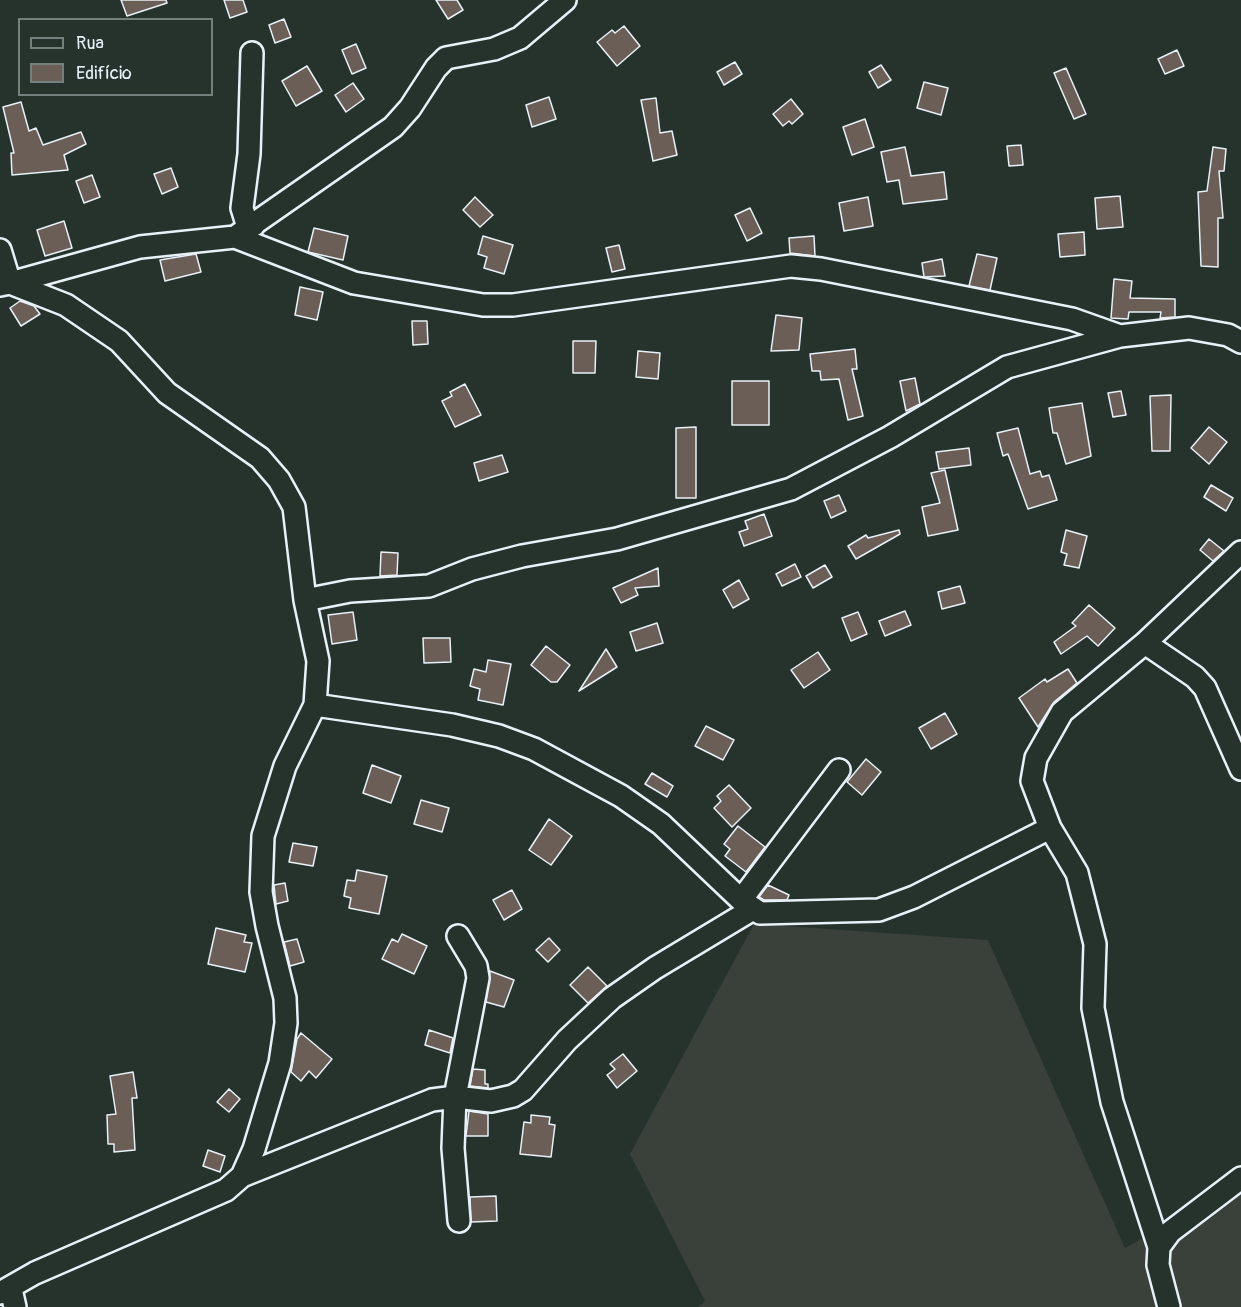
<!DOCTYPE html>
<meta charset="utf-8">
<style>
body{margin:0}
#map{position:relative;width:1241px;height:1307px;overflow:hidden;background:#26332d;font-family:Pangolin,sans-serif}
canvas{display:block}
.legend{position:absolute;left:18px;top:18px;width:195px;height:78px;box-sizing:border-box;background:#26332d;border:2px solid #747f7e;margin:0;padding:8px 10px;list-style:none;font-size:18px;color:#e8f1f8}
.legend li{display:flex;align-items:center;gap:12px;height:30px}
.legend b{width:30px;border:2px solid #747f7e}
</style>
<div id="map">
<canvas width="1241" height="1307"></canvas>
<ul class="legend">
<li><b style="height:8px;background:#26332d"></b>Rua</li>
<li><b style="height:16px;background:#6a5e57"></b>Edifício</li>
</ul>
</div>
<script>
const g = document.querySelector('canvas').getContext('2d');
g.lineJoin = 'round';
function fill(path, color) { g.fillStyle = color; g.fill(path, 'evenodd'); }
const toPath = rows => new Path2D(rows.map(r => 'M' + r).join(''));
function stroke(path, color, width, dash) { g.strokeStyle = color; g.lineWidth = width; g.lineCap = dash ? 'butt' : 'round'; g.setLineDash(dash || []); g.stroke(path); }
fill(toPath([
 [754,924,988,940,1125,1248,1241,1184,1241,1307,698,1307,705,1301,630,1154]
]), '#3a403a');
const building = toPath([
 [121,0,166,0,167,3,127,16,121,0],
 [224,0,243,0,247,12,230,18,224,0],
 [436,0,457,0,463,10,448,19,436,0],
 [284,19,291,37,275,43,269,25,284,19],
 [624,26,640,46,617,66,597,42,612,30,615,33,624,26],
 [356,44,366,68,352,74,342,50,356,44],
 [1177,50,1184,66,1165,74,1158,59,1177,50],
 [735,62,742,74,724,85,717,72,735,62],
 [881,65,891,80,878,88,869,72,881,65],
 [307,66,322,91,296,106,282,81,307,66],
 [1066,68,1086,114,1074,119,1054,73,1066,68],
 [924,82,948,88,941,115,917,108,924,82],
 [353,83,364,99,346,112,335,95,353,83],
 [549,97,556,119,532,127,526,105,549,97],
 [656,98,660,133,672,131,677,155,653,161,641,100,656,98],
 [791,99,803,114,792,124,789,121,783,126,773,114,791,99],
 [21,102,29,131,36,128,43,145,81,132,86,144,64,155,68,170,12,175,11,153,14,153,3,107,21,102],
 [865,119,874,147,852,155,843,127,865,119],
 [1021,145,1023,165,1009,166,1007,146,1021,145],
 [905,147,911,176,944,172,947,199,903,204,899,180,887,182,881,152,905,147],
 [1213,147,1226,149,1224,171,1219,171,1223,218,1218,218,1218,267,1201,266,1198,192,1207,191,1213,147],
 [171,168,178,187,162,194,154,174,171,168],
 [92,175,100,197,84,203,76,181,92,175],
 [1120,196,1123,227,1097,229,1095,198,1120,196],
 [475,197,493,215,480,227,463,210,475,197],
 [868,197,873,226,844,231,839,203,868,197],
 [750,208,762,233,747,241,735,215,750,208],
 [64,221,72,248,45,256,37,230,64,221],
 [314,228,348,236,343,260,308,252,314,228],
 [1084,232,1085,255,1060,257,1058,234,1084,232],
 [483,236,513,245,504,274,484,268,487,257,478,254,483,236],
 [814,236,815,256,790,253,789,238,814,236],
 [619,245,625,269,612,272,606,248,619,245],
 [196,254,201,272,165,281,160,260,196,254],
 [977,254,997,258,990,290,969,286,977,254],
 [942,259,945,276,924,277,922,263,942,259],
 [1114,279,1132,281,1130,298,1175,299,1175,317,1160,318,1161,312,1129,312,1128,319,1111,318,1114,279],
 [300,287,323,292,317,320,295,315,300,287],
 [20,301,34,306,40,314,21,326,10,308,20,301],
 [776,315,802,318,799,350,771,351,776,315],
 [412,321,427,321,428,344,413,345,412,321],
 [573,341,596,341,595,373,573,373,573,341],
 [855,349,857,369,852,369,863,416,848,420,839,379,821,380,820,371,812,371,810,354,855,349],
 [638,351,660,353,658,379,636,377,638,351],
 [915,378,920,404,906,411,900,381,915,378],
 [732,381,769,381,769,425,732,425,732,381],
 [465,384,481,415,455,427,442,401,452,396,450,392,465,384],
 [1121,391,1126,415,1113,417,1108,393,1121,391],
 [1171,395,1170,451,1152,451,1150,396,1171,395],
 [1082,403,1091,456,1066,464,1057,433,1053,433,1049,408,1082,403],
 [696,427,696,498,676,498,676,428,696,427],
 [1209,427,1227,442,1209,464,1191,448,1209,427],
 [1018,428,1030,474,1040,471,1042,477,1049,475,1057,500,1028,509,1008,454,1003,456,997,433,1018,428],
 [969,448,971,465,939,469,936,452,969,448],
 [502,455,508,472,479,481,474,463,502,455],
 [945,470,958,530,928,536,922,507,940,503,931,473,945,470],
 [1211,485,1233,498,1226,511,1204,497,1211,485],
 [839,495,846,511,831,518,824,501,839,495],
 [764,514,772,536,744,546,739,532,748,529,745,521,764,514],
 [899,530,900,534,856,559,848,546,866,535,868,538,899,530],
 [1066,530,1087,536,1079,568,1064,565,1067,554,1061,552,1066,530],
 [1209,539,1224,551,1213,561,1200,550,1209,539],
 [381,552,398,553,397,575,380,576,381,552],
 [795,564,801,577,782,586,776,574,795,564],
 [825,565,832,577,813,588,806,576,825,565],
 [658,568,659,586,635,588,638,595,621,603,613,588,658,568],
 [739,580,749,599,733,608,723,590,739,580],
 [960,586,965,603,942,609,938,592,960,586],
 [1089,605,1115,628,1098,646,1087,636,1061,654,1054,642,1076,626,1072,623,1089,605],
 [905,611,911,625,885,636,879,621,905,611],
 [353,612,357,640,332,644,328,615,353,612],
 [858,612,867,634,851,641,842,618,858,612],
 [657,623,663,643,636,651,630,632,657,623],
 [423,638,450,638,451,662,424,663,423,638],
 [546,646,570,665,557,682,551,682,531,665,546,646],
 [606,649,617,667,579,691,606,649],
 [818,652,830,670,804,688,791,670,818,652],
 [488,660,511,664,503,705,478,700,480,689,470,686,474,669,486,672,488,660],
 [1068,669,1077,683,1054,702,1038,727,1019,698,1045,679,1047,682,1068,669],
 [945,713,957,734,931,749,919,728,945,713],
 [706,726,734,740,723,760,695,746,706,726],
 [866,759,881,772,862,795,847,782,866,759],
 [372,765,401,776,391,803,363,793,372,765],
 [652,773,673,786,667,797,645,784,652,773],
 [729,785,751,808,732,827,714,808,721,801,717,796,729,785],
 [421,800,449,808,442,832,414,824,421,800],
 [549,819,572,836,551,865,529,850,549,819],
 [738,826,765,847,746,872,725,856,730,849,724,844,738,826],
 [293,843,317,847,313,866,289,862,293,843],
 [357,870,387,876,379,914,349,908,351,898,344,896,347,880,355,881,357,870],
 [285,883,288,901,276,904,274,885,285,883],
 [768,885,789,895,787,900,764,900,759,897,768,885],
 [512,890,522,909,504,920,493,900,512,890],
 [216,928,246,935,244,942,252,943,245,972,208,964,216,928],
 [402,934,427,946,414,974,382,959,392,939,398,942,402,934],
 [549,938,560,950,548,962,536,950,549,938],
 [297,939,304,962,290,966,284,942,297,939],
 [588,967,607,986,588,1003,570,985,588,967],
 [490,971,514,980,504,1007,486,1002,490,971],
 [429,1030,453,1038,450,1053,425,1045,429,1030],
 [301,1033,332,1059,316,1078,309,1071,301,1081,291,1072,297,1039,301,1033],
 [623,1054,637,1071,617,1088,607,1075,615,1069,610,1064,623,1054],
 [473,1069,485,1070,485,1084,488,1084,488,1088,470,1086,473,1069],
 [133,1072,137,1098,132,1098,135,1150,114,1152,114,1144,108,1144,107,1115,116,1114,110,1076,133,1072],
 [229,1089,240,1099,229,1112,217,1102,229,1089],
 [469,1111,488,1114,488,1136,466,1136,469,1111],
 [531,1115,550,1117,549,1124,555,1125,551,1157,520,1154,524,1122,531,1123,531,1115],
 [208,1150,225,1156,220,1172,203,1166,208,1150],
 [496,1196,497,1221,471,1222,470,1197,496,1196]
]);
fill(building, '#6a5e57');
stroke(building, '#e8f1f8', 1.5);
const street = toPath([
 [252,53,249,154,242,208,246,221,254,225],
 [235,237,354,283,483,305,513,305,791,266,821,269,1072,319,1120,336],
 [0,250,10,283,140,247,235,237,393,127,410,108,436,68,446,58,494,49,520,38,565,0],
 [0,285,10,283,66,305,119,341,167,393,260,458,279,480,294,507,305,600,318,661,315,705,285,766,263,836,261,892,267,926,285,998,286,1023,280,1063,254,1149,242,1176],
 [305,600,350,591,429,586,472,569,522,556,617,539,791,489,890,437,1007,367,1120,336,1189,328,1228,335,1241,342],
 [1145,643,1195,677,1205,688,1241,769],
 [315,705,452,725,499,736,534,749,621,796,661,824,741,900,760,913,879,910,914,897,1050,828],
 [741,900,839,770],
 [458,936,476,966,478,978,455,1097,453,1148,459,1221],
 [1159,1247,1112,1102,1093,1008,1095,944,1077,873,1050,828,1032,781,1036,758,1062,712,1145,643,1241,552],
 [11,1289,15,1307],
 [0,1293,35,1273,226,1190,242,1176,432,1100,455,1097,491,1101,513,1096,523,1090,567,1040,612,998,655,968,753,909],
 [1169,1307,1158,1265,1159,1247,1170,1232,1241,1178]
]);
stroke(street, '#e8f1f8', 26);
stroke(street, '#26332d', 21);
</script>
